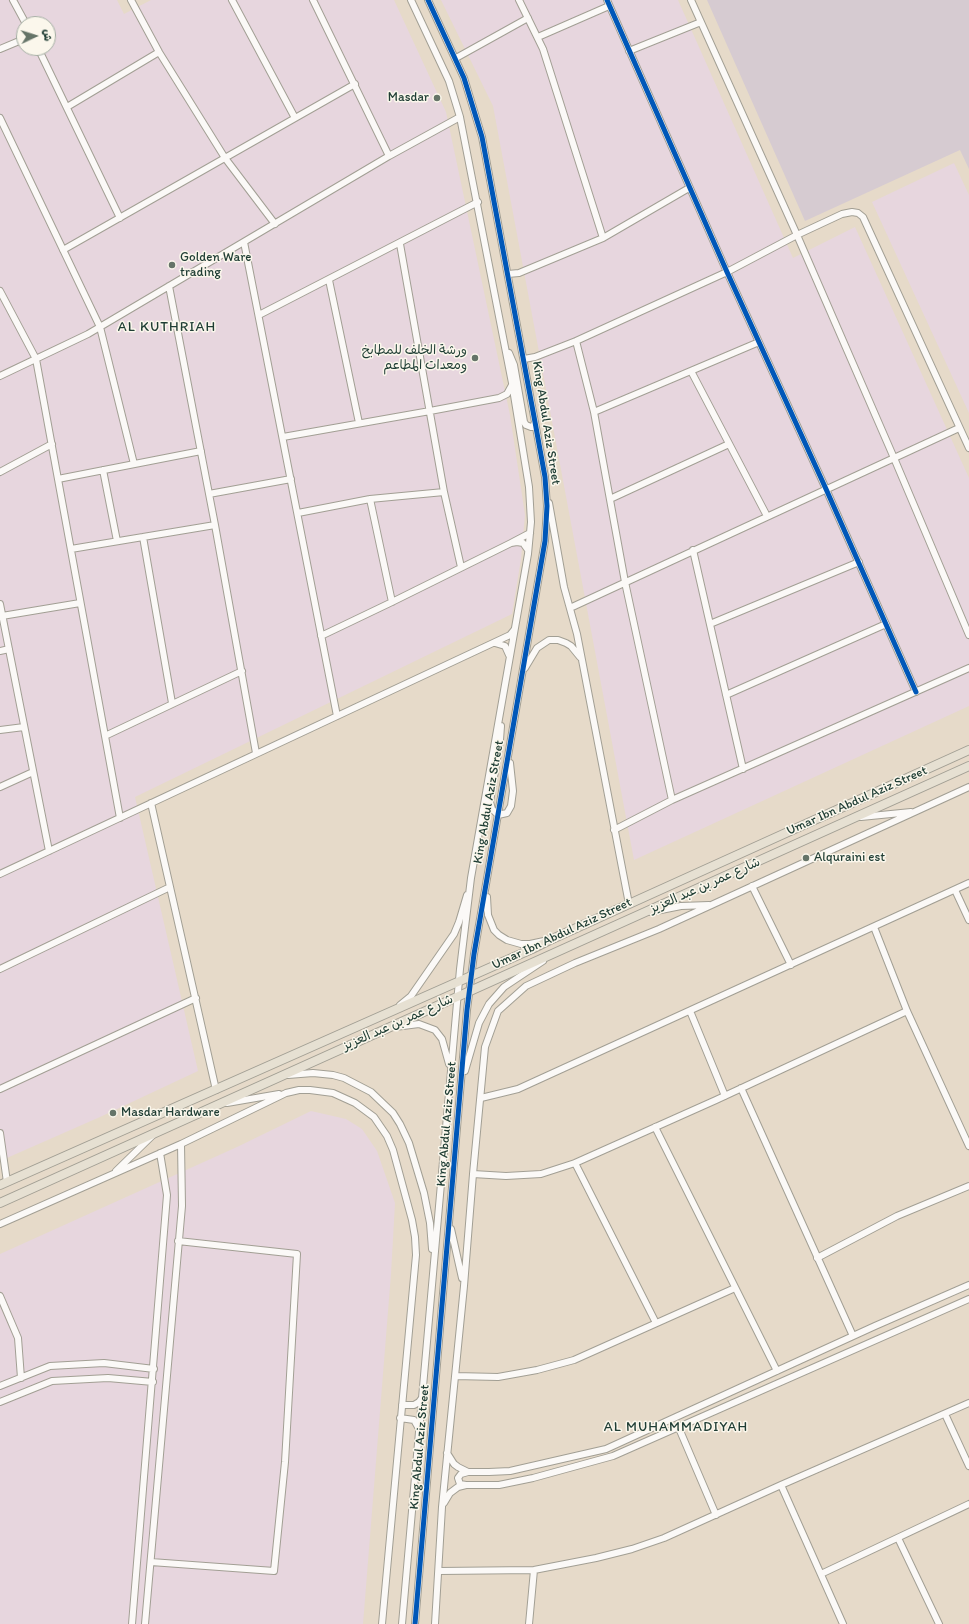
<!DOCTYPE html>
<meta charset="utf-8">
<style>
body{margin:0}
#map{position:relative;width:969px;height:1624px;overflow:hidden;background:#e6dac9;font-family:Itim,"Playpen Sans Arabic",sans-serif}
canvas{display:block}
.north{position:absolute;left:16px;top:16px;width:40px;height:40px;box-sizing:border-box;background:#fbf7ec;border:1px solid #a3ada2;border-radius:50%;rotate:86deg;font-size:11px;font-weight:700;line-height:16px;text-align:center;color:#1f3d34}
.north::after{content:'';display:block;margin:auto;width:14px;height:18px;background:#657468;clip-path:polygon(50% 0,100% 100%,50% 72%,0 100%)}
</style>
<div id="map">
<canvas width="969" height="1624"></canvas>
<div class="north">ش</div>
</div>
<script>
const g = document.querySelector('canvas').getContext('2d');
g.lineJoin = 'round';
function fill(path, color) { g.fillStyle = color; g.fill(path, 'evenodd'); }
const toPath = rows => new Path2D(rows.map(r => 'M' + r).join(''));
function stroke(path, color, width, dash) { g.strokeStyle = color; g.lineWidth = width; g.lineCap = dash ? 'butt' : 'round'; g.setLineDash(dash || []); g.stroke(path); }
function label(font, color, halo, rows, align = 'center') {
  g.font = font + ' Itim,"Playpen Sans Arabic",sans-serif'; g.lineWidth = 3; g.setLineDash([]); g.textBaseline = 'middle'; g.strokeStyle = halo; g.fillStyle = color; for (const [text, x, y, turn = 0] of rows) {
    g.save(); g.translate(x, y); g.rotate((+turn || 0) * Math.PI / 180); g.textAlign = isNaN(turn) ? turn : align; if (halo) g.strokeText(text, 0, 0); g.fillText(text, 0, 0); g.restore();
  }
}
fill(toPath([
 [0,0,117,0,124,14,151,0,394,0,446,112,510,415,525,515,521,559,512,614,135,797,198,1071,100,1117,0,1161],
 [24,24,48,24,48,48,24,48],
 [441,0,678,0,793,258,855,227,969,478,969,706,634,860,493,106],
 [954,163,969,195,969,413,872,202],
 [311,1111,346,1119,362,1129,377,1151,395,1203,391,1274,363,1624,0,1624,0,1254,237,1147]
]), '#e7d6de');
fill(toPath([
 [707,0,969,0,969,169,960,150,805,221]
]), '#d6cbd1');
const minor = toPath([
 [13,0,26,24],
 [131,0,159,52,225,158,275,224],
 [232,0,295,118],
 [313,0,389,156],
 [519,0,543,49,603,238],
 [607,0,727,272,826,489,916,692],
 [691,0,797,235,894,458,969,635],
 [538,37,609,6],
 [38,48,120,218],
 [0,49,24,39],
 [629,51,701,22],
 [456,58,528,18],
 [67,107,159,52],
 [0,118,100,327,134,464],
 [244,242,337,716],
 [400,244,444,492,461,567],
 [63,250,355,84],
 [508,274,519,273,603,238,689,188],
 [329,280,359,423],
 [169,286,215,525,256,753],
 [0,291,36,359,120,818],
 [259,315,478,202],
 [576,341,594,412,625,582,672,800],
 [509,353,514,365,524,422,526,425,531,427,533,427,535,422],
 [524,359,535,357,576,341,727,272,797,235,842,214,852,212,858,213,863,217,969,448],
 [691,371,767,516],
 [0,376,88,334,389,156,460,117],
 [594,412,759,342],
 [283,437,430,411,499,398,507,394,512,385],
 [103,470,117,541],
 [0,472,52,444],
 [58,479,201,451],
 [209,494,291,479],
 [610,499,729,444],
 [549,503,564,587,577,634,629,904],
 [298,513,370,499],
 [143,537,172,703],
 [71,549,215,525],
 [528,550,523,543,517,542,511,543,530,533],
 [693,550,743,769],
 [392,602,370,499,444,492],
 [0,604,49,851],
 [570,608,959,428],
 [2,616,80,603],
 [710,624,859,562],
 [321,636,392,602,511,543],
 [495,643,505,646,509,655],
 [0,651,9,649],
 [525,668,537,648,549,640,558,640,566,643,571,646,580,657],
 [726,695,886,624],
 [501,726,500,740,490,802,492,809,498,815,507,813,511,806,513,791,510,763],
 [0,730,24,727],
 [105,736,242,671],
 [0,787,33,772],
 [151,803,216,1090],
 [861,817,911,812],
 [614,830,672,800,969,668],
 [0,874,510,635,514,630],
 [752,886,791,965],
 [955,890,969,920],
 [487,897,488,915,494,930,499,935,507,940,521,944,530,944,544,941],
 [651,912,681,906,709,905],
 [874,927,907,1011,969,1146],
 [0,969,170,887],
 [400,1005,411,996,454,934,459,922,467,895],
 [690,1011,725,1096],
 [395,1027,419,1024,435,1030,442,1039,449,1064],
 [465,1071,479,1023,489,1004,504,987,543,961],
 [288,1075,313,1073,333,1075,344,1078,371,1092,393,1113,400,1124,409,1143,424,1193,430,1223,432,1249],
 [741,1088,853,1336],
 [0,1089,196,998],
 [481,1098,518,1089,969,883],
 [227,1103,279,1094],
 [655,1127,777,1371],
 [0,1133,7,1182],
 [575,1163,656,1323],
 [116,1171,153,1135],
 [473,1174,506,1176,541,1174,575,1163,716,1100,907,1011],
 [0,1224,181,1144,286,1093,299,1090,310,1090,333,1093,355,1103,374,1117,387,1136,393,1150,412,1220,415,1237,416,1255,382,1624],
 [451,1229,462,1278],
 [817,1258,897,1216,969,1186],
 [0,1296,18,1338,21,1378],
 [455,1376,498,1377,537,1370,574,1360,735,1288],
 [0,1386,50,1366,104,1363,154,1369],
 [0,1402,52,1381,108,1378,153,1382],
 [402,1405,414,1405,419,1402,422,1398],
 [945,1414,969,1466],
 [400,1418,414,1420,418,1427],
 [678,1426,716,1515],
 [447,1453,454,1464,458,1467,468,1472,489,1472,510,1471,606,1449,875,1326,969,1285],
 [466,1485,460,1484,458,1478,461,1474,468,1472],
 [781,1485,843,1624],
 [444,1503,450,1493,458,1487,466,1485,499,1485,533,1478,613,1456,969,1299],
 [898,1538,939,1624],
 [151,1562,274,1571,285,1462,297,1254,178,1241],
 [439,1571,534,1570,596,1558,632,1549,664,1538,781,1485,969,1403],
 [821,1574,969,1504],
 [132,1624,167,1195,160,1153],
 [145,1624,182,1206,181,1144],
 [402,1624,460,969,471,878,528,554,531,522,529,487,512,383,460,117,449,81,411,0],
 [415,1624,467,1010,474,954,545,541,547,506,545,477,535,422,482,137,464,78,428,0],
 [435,1624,442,1507,464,1286,473,1174,485,1047,498,1011,526,986,575,963,659,929,969,787],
 [529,1624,534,1570]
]);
const major = toPath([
 [0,1185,532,949,550,940,629,904,969,750],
 [0,1203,969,766]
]);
stroke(minor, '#a29f94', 8);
stroke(major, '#a29f94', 10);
stroke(minor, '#fbf9f7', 6);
stroke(major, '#e6e0d2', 8);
stroke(toPath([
 [607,0,727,272,826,489,916,692],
 [415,1624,467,1010,474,954,545,541,547,506,545,477,535,422,482,137,464,78,428,0]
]), '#0057b8', 5);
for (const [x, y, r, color] of [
 [437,98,4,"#657468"],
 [172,265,4,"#657468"],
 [475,358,4,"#657468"],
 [806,858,4,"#657468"],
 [113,1113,4,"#657468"]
]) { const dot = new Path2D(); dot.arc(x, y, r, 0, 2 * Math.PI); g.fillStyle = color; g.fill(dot); stroke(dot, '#fbf7ec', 1.5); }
label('13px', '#1f3d34', '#fbf7ec', [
 ["Masdar",429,98,"right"],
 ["Golden Ware",180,258],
 ["trading",180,273],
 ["ورشة الخلف للمطابخ",467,351,"right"],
 ["ومعدات المطاعم",467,366,"right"],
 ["Alquraini est",814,858],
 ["Masdar Hardware",121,1113]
], 'left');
label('13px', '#1f3d34', '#fbf7ec', [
 ["King Abdul Aziz Street",546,423,81],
 ["Umar Ibn Abdul Aziz Street",857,801,-24],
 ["King Abdul Aziz Street",489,802,-80],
 ["شارع عمر بن عبد العزيز",705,886,-24],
 ["Umar Ibn Abdul Aziz Street",562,934,-25],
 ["شارع عمر بن عبد العزيز",398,1023,-24],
 ["King Abdul Aziz Street",447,1124,-85],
 ["King Abdul Aziz Street",420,1447,-85]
]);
g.letterSpacing = '1px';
label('14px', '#1f3d34', '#fbf7ec', [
 ["AL KUTHRIAH",167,327],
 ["AL MUHAMMADIYAH",676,1427]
]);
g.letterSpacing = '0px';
</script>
